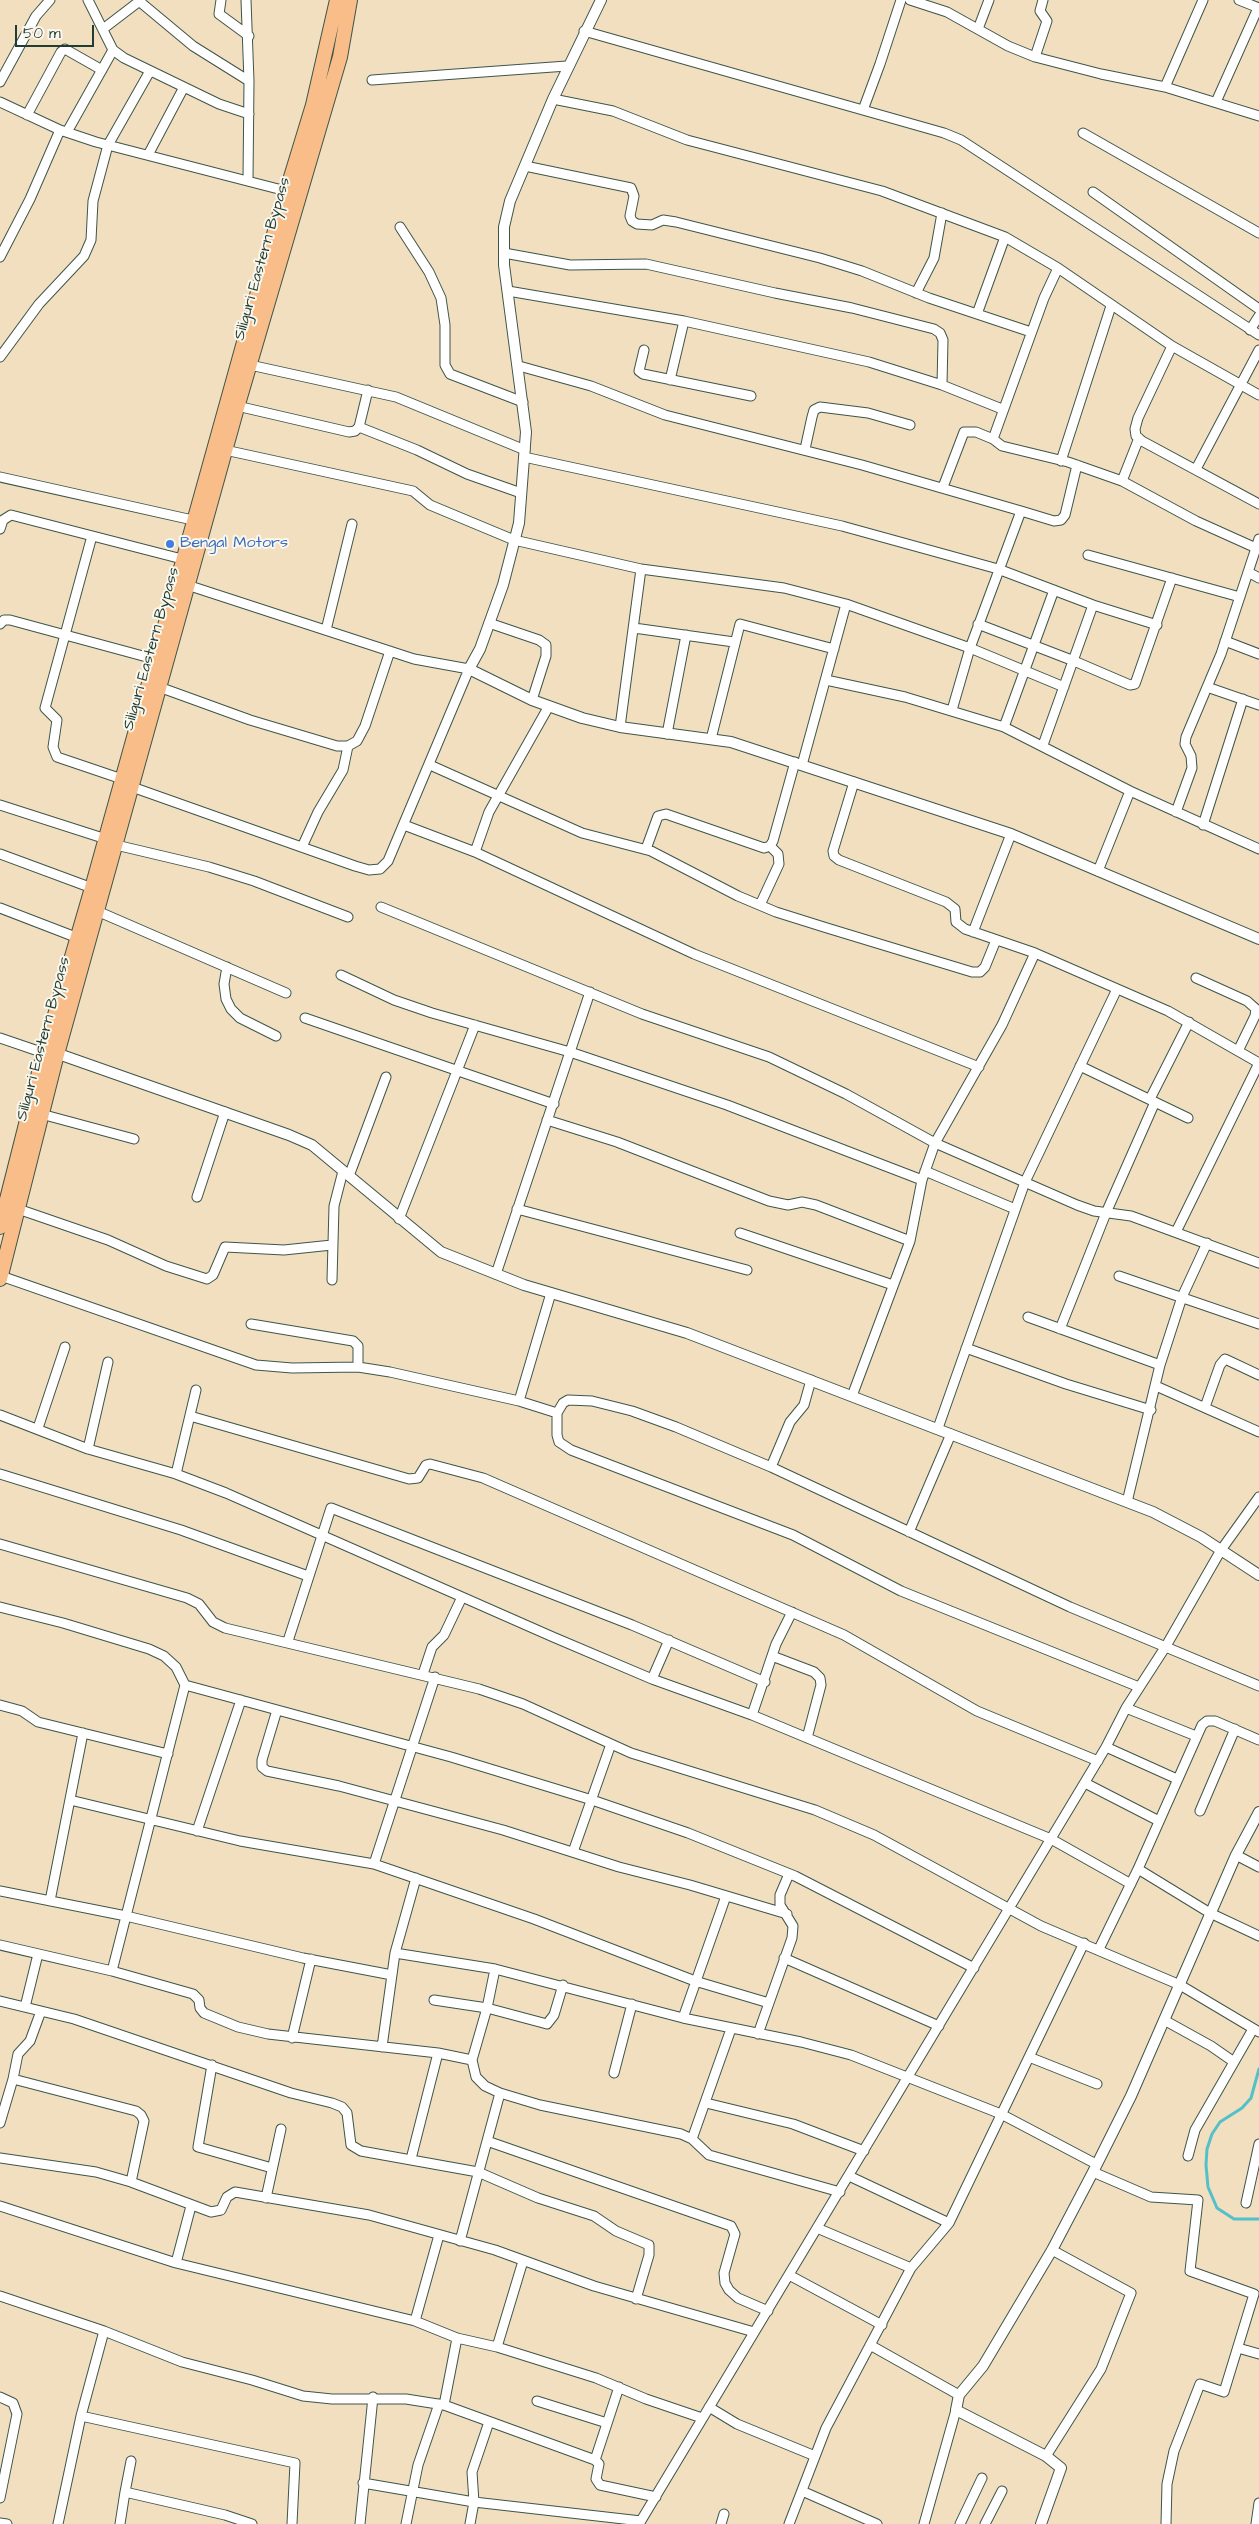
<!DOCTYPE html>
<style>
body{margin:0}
#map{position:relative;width:1259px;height:2524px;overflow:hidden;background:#f1dfc0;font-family:"Architects Daughter",sans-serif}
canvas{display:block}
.scale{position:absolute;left:15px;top:25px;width:79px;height:22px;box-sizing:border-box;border:2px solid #1f3d34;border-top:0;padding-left:6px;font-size:15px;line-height:18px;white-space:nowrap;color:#1f3d34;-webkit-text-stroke:4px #fbf7ec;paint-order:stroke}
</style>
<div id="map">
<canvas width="1259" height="2524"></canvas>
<div class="scale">50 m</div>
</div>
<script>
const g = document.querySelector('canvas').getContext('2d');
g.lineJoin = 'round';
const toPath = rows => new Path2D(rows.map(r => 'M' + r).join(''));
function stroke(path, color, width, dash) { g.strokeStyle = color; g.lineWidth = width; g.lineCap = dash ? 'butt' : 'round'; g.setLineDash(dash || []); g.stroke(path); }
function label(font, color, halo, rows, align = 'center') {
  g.font = font + ' "Architects Daughter",sans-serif'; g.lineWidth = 4; g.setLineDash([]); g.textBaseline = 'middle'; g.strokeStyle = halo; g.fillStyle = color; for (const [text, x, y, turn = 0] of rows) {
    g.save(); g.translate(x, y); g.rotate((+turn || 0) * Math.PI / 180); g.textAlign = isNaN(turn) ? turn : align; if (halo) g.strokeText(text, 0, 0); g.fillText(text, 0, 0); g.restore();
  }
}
stroke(toPath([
 [1259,2069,1251,2098,1242,2108,1220,2122,1212,2134,1207,2149,1206,2165,1208,2187,1217,2208,1234,2219,1259,2219]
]), '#53c0ca', 3);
const minor = toPath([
 [88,0,113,50,124,58,219,104,249,114],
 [221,0,219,14,249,36],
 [246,0,249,81,248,180],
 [910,0,947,12,1008,46,1035,57,1101,74,1165,87,1259,116],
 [1239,0,1259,8],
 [139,1,193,46,249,81],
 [103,29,141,0],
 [978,29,989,0],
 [584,31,944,133,961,140,1259,335],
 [1035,57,1047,21,1040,11,1043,0],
 [372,80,567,66],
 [0,82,36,16,50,0],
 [1165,87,1203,0],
 [553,99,613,111,687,140,882,191,1005,237,1058,268,1172,346,1259,395],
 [0,102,60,130,96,142,290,192],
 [1216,102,1258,8],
 [863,110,880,64,901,0],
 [27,115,61,52,65,49,102,70],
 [67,132,113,50],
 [1083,133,1259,233],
 [148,155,184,87],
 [525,166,631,188,634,196,630,216,632,221,637,224,652,225,663,220,676,222,820,258,862,271,929,298,1031,332],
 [1093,192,1259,309],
 [400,227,429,272,441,298,445,325,445,365,450,374,523,402],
 [504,253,570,265,646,264,775,293,852,308,934,329,940,333,943,340,942,385],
 [0,257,30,199,60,130],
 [1058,268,1044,298,993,439,1002,446,1068,462,1122,481,1196,521,1256,548],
 [508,291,684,321,869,362,942,385,1002,409],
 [916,293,934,258,942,213],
 [977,314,1005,237],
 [1250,330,1259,316],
 [1172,346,1138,418,1135,429,1136,436,1142,441,1259,504],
 [644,350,639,371,643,374,751,396],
 [0,357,39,304,84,256,91,240,93,201,108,145,150,71],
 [250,365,396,397,525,450],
 [519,366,591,386,665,415,862,465,1021,511,970,648,952,710],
 [670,380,684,321],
 [237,406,349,432,355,431,359,427,368,390],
 [359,427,417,450,467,474,521,493],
 [805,449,812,417,814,410,820,407,868,413,910,425],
 [225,450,413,491,430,505,514,540,641,569,784,588,846,604,970,648,1064,687],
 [524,457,842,526,998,569,1093,605],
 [1061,461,1111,306],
 [1196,469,1259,350],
 [0,477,197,521],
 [1122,481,1139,438],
 [943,487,964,432,976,432,993,439],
 [1021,511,1054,521,1061,520,1065,515,1077,465],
 [0,529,3,520,11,515,182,559],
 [92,536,45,708,57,720,53,747,57,757,122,779],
 [1088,555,1240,597],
 [1248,572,1259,578],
 [489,623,539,640,546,645,546,656,532,700],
 [0,624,4,620,10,620,154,659],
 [978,624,1074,661,1130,685,1135,684,1172,578],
 [634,628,734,642],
 [326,630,352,524],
 [1225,641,1259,654],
 [826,680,905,697,1004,727,1130,791,1259,849],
 [159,687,250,720,337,746,348,746,357,741,365,726,390,651],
 [1207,687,1259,705],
 [620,727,641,569],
 [1004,727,1054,590],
 [667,734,686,635],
 [711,739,740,624,834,649],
 [1043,745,1093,605,1157,625],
 [430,765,582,833,651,851,738,896,776,912,827,928,972,972,980,972,985,967,996,940],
 [802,765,846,604],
 [854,782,833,851,834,856,839,860,946,902,955,909,956,922,965,929,1035,953,1168,1011,1259,1063],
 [132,787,355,866,369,870,380,869,388,861,469,669,414,659,184,584],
 [0,805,106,839],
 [1176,812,1192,768,1191,756,1185,744,1186,737,1221,654,1259,539],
 [404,825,475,852,694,954,979,1067],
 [1203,825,1243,699],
 [116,845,209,867,254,881,348,917],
 [302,847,318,812,343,770,348,746],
 [646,849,658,816,666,814,764,848,770,846,773,841,795,762],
 [475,852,489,812,549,706],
 [0,854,92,888],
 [1098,871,1130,791],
 [760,905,779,864,778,854,770,846],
 [381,907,642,1014,769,1057,846,1094,935,1143,1077,1205,1094,1211,1131,1216,1259,1263],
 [0,908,78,938],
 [97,911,286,993],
 [973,932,1011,834],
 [227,967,224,984,226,999,231,1009,240,1018,276,1036],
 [341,975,394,1000,432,1013,570,1052,727,1105,922,1180],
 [1196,978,1247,1001,1256,1009,1255,1016,1238,1051],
 [305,1018,554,1104],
 [0,1038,44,1053],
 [1080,1066,1188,1118],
 [1150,1099,1189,1022],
 [41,1114,134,1139],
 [547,1120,617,1142,769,1201,788,1205,802,1202,816,1205,910,1241],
 [925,1171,1015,1209],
 [349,1176,386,1077],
 [197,1197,225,1112],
 [18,1209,108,1240,166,1266,207,1279,213,1275,225,1247,284,1250,332,1245],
 [517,1209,747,1270],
 [399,1219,475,1025],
 [1176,1232,1259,1063],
 [740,1233,893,1285],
 [496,1274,590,992],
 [1,1276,256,1365,292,1368,358,1367,390,1372,519,1401,557,1413],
 [1119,1276,1259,1324],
 [332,1280,334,1206,343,1171],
 [1028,1317,1160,1365],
 [251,1324,353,1341,358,1346,358,1367],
 [1060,1329,1106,1213,1155,1102],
 [966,1348,1066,1384,1151,1410],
 [1156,1386,1259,1432],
 [852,1396,910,1241,922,1180,935,1143,1002,1025,1035,953],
 [519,1401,551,1293],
 [1205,1407,1220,1365,1225,1359,1259,1375],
 [0,1415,88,1449,176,1474,226,1493,553,1637,652,1679,752,1715,1051,1839,1131,1884],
 [190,1416,409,1479,418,1478,426,1465,430,1464,483,1478,844,1635,977,1711,1098,1761],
 [38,1428,65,1347],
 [938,1428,1025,1182,1117,989],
 [88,1449,108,1362],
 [771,1467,790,1422,804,1405,811,1380],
 [0,1474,181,1530,308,1576],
 [176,1474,196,1390],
 [1127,1502,1160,1365,1182,1297,1207,1243],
 [909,1532,951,1434],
 [0,1544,187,1598,199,1604,213,1622,225,1628,479,1689,523,1704,631,1753,815,1810,874,1835,1041,1926,1180,1985,1259,2032],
 [0,1607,63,1623,149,1649,164,1656,176,1667,185,1685,451,1757,592,1800,688,1833,795,1876,974,1968],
 [288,1641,331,1508,632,1625,765,1682],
 [772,1656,814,1672,820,1678,821,1685,807,1738],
 [423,1674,432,1647,444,1635,462,1597],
 [652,1679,669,1640],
 [1139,1687,901,1591,793,1535,571,1450,559,1442,557,1435,557,1413,563,1403,568,1400,592,1401,632,1411,676,1427,771,1467,1070,1607,1259,1686],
 [0,1705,22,1711,38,1722,168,1754],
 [1126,1708,1196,1736],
 [277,1710,262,1760,262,1767,267,1771,339,1786,503,1830,619,1867,690,1885,787,1914],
 [752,1715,776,1644,792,1612],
 [1106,1747,1177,1779],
 [1085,1783,1159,1821],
 [70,1800,240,1841,374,1864,534,1919,695,1981,769,2003],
 [1200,1811,1235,1729],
 [197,1831,241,1700],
 [573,1852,611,1744],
 [1236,1855,1259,1867],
 [374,1864,435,1677],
 [1138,1869,1210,1913,1259,1936],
 [0,1891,126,1916,303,1958,392,1975],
 [50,1901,83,1733],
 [0,1945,112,1971,193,1994,199,2000,200,2008,204,2013,238,2027,268,2034,438,2053,472,2060,476,2077,485,2086,500,2093,540,2105,681,2134,692,2139,709,2155,840,2192],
 [1099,1949,1138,1869,1202,1725,1207,1721,1215,1721,1259,1740],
 [395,1953,495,1969,683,2018,801,2042,851,2055,1001,2114,1096,2164],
 [784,1958,939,2026],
 [112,1971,185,1685],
 [434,2000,487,2008,547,2024,554,2015,563,1985],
 [0,2001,74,2019,291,2093,332,2103,342,2107,347,2113,351,2145,361,2151,478,2172,538,2198,594,2216,616,2231,649,2245,649,2255,636,2299],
 [25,2007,38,1954],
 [683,2018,726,1896],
 [1164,2020,1211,2046,1234,2062],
 [758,2034,792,1938,793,1926,780,1905,780,1895,789,1874],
 [292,2038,311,1959],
 [382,2047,395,1953,416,1878],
 [1029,2057,1097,2084],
 [472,2060,487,2008,495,1969],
 [212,2065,198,2147,272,2168],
 [614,2073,632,2004],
 [13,2079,18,2054,30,2041,41,2011],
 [706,2103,793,2124,864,2151],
 [0,2123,13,2079,136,2111,141,2115,144,2121,131,2182],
 [692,2139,731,2029],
 [487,2141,731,2226,735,2234,724,2273,725,2283,729,2290,738,2298,768,2311],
 [1188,2156,1195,2130,1253,2029],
 [0,2158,96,2172,131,2182,211,2212,221,2210,227,2197,235,2192,369,2215,495,2250,594,2286,754,2332],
 [411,2159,438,2053],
 [1093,2172,1151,2197,1198,2200,1190,2271,1254,2294,1224,2392,1200,2384,1174,2451,1167,2484,1166,2524],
 [849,2176,949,2223],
 [266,2198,281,2129],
 [1246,2203,1259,2144],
 [0,2206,176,2263,415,2321,457,2338,497,2347,596,2378,646,2399,702,2418],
 [817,2228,911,2268],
 [460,2241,500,2093],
 [176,2263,191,2206],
 [789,2275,882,2325],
 [0,2296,104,2331,182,2362,252,2380,303,2396,332,2399,406,2399,444,2405,595,2460,599,2464,596,2479,600,2485,656,2497],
 [415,2321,439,2235],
 [870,2345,959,2395],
 [497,2347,523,2261],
 [1238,2348,1259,2354],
 [0,2397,13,2403,17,2414,0,2498],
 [537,2401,607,2423],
 [444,2405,457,2338],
 [709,2407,737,2424,815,2456],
 [81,2416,295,2463,292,2524],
 [1046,2456,1101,2369,1131,2293,1052,2250],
 [595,2460,619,2387],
 [363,2483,474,2502,641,2521],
 [802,2491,877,2524],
 [125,2492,131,2461],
 [0,2523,7,2524],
 [58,2524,81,2416,104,2331],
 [120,2524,125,2492,225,2515,252,2524],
 [360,2524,373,2397],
 [406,2524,418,2465,439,2404],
 [470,2524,474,2502,472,2472,489,2422],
 [639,2524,1106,1747,1126,1708,1166,1646,1221,1550,1259,1497],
 [721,2524,724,2514],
 [789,2524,826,2428,911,2268,949,2223,1084,1943],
 [924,2524,956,2410],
 [960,2524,982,2478],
 [985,2524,1002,2491],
 [1256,2524,1259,2503]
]);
const tertiary = toPath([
 [601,0,553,99,510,201,504,227,504,265,526,432,519,523,503,585,480,649,469,669,532,700,582,718,620,727,731,742,1011,834,1259,939],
 [50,1051,289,1135,312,1145,441,1252,524,1285,687,1333,1153,1512,1201,1537,1259,1575],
 [1041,2524,1061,2468,1046,2456,956,2410,959,2395,983,2366,1052,2250,1093,2172,1131,2096,1236,1855,1259,1812]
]);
const primary = toPath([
 [0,1227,44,1053,92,888,280,213,313,105,337,0],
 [0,1279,57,1054,238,404,340,57,350,0]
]);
stroke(minor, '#3e5549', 11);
stroke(tertiary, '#3e5549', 12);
stroke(primary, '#3e5549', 16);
stroke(minor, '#fff', 9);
stroke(tertiary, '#fff', 10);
stroke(primary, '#f8bd89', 14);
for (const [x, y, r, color] of [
 [170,544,5,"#3f7fe0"]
]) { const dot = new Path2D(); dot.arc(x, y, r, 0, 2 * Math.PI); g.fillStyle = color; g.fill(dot); stroke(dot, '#fbf7ec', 2); }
label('16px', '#1f3d34', '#fbf7ec', [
 ["Siliguri Eastern Bypass",263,259,-74],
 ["Siliguri Eastern Bypass",152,649,-74],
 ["Siliguri Eastern Bypass",44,1039,-75]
]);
label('16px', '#366cbe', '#fbf7ec', [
 ["Bengal Motors",180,544]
], 'left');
</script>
